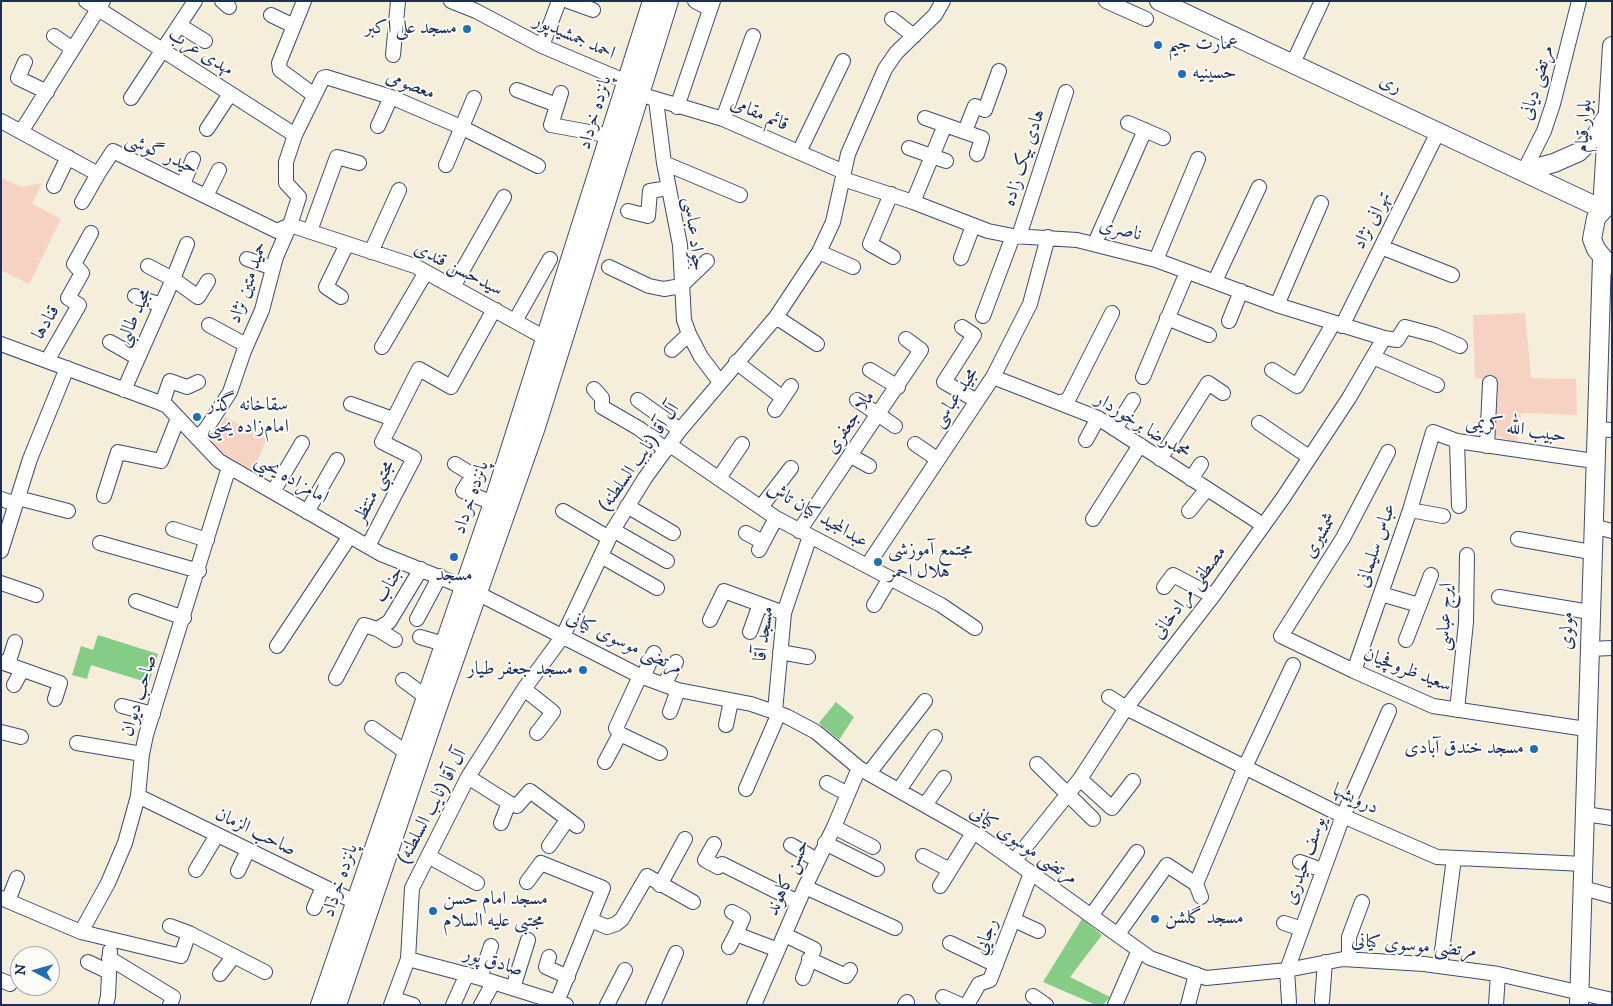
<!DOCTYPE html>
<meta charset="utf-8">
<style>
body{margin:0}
#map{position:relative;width:1613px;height:1006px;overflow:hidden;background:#f4eeda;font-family:"IM FELL DW Pica",serif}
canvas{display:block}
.frame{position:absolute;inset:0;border:2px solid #1b2f5e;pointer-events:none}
.north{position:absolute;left:10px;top:946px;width:50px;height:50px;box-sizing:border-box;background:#fdfcf7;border:1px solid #a3aaba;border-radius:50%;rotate:276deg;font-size:14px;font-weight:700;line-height:20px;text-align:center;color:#1b2f5e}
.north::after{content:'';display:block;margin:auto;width:18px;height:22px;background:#1f6fb2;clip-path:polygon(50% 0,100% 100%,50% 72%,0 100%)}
</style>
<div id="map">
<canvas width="1613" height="1006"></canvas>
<div class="frame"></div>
<div class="north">N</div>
</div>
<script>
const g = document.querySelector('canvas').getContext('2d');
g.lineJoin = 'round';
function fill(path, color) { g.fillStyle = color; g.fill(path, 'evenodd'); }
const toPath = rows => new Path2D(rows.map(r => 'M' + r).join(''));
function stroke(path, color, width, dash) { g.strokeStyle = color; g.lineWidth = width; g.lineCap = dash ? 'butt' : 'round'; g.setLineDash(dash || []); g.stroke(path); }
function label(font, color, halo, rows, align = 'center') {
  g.font = font + ' "IM FELL DW Pica",Amiri,serif'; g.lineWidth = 4; g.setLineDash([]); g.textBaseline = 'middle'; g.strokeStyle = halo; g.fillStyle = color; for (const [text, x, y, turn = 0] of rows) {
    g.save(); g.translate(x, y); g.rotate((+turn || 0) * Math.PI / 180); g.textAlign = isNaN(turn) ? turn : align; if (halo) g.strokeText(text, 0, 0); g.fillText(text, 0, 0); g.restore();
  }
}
fill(toPath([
 [1,178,22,187,42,183,32,204,61,219,29,284,1,270],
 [1525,313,1531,378,1576,379,1577,415,1521,413,1517,442,1492,435,1496,380,1475,378,1473,315],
 [225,417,267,438,253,470,225,455,212,442]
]), '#f6d2c3');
fill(toPath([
 [98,635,158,654,149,683,91,665,87,679,72,675,81,646,93,650],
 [836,702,854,717,839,740,819,723],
 [1082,919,1102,935,1070,977,1110,997,1103,1005,1096,1005,1043,982]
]), '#85cc87');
const minor = toPath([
 [86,1,295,135],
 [222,1,229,7],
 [304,1,279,63,280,70,314,95],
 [451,1,476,11,542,46,627,82],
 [568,1,593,10],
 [695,1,710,9],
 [1106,1,1146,19],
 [271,15,294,26],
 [892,19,914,36],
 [179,25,205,41],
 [54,36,73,49],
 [542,46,559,1],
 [393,55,398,1],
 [25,62,18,78,47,92],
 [1293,63,1322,1],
 [517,90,557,105],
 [561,93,551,125,611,136],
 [649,97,723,119,844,172],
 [131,98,195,1],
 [656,100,664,163,680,245,684,320,689,334,701,357,720,382],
 [677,107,713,1],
 [925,118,945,125],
 [723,119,753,36],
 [1,121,98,174,113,151,277,231,290,225],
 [1128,123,1163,138],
 [378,126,391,97],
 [207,129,230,94],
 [965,131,975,106,985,110,999,71],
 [21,132,103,1],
 [909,148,946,161],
 [799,152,843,61],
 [664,163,740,195],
 [446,165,474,98],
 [1524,171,1544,131,1553,104,1579,1],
 [843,179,913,202,988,231,1013,236,1077,240,1156,260,1277,305,1384,338,1397,340,1405,327,1435,335,1460,346],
 [183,185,193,159],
 [54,186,68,157],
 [891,194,870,244,893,257],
 [206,196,219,170],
 [82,202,98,174],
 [913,202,945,125,982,138,977,154],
 [628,211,648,216,650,191,668,188],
 [290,225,415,266,547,339],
 [310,231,337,157,359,163],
 [1019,236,1066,92],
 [1095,243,1145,130],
 [1381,247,1452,275],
 [371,252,399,190],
 [819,252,853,267],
 [961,258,973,226],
 [247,259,273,268],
 [1156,260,1198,159],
 [148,266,173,279,187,244],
 [609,267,649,286,664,289,681,286],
 [1215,281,1259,187],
 [681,286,707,261],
 [453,287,504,197],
 [135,296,161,305],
 [341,297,326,287,347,244],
 [1277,305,1321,203],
 [983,316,1013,236],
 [776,317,817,344],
 [1167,318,1209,335],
 [515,321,550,259],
 [1229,321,1241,291],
 [209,325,246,345],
 [1342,326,1438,132],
 [962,327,974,335,944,382,977,401],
 [110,342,138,358],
 [1,344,166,405,219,461,381,554,464,587],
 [382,347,426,272],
 [672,350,689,334],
 [1373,357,1437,385],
 [47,361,79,305,68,298,82,273,74,264,91,233],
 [736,362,783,398],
 [870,370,898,387],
 [1272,370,1297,386,1333,324],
 [993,377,1098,418,1263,525],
 [1143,377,1187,272],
 [594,389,602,398,602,407,640,429,666,450],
 [124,390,173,279,198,297,208,281],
 [638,400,680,430],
 [857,400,895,426],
 [1061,402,1068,400,1112,313],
 [162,404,170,381,187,387,198,382],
 [351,404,393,419],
 [775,410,791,386],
 [1259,423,1309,457],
 [1115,429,1133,400],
 [1595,429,1612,430],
 [197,438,206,429,230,392,244,351,262,310,276,257,290,225,299,197,286,183,286,162,295,135,323,78,326,77,391,97,461,127,538,166],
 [1086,440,1098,418],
 [1457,441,1459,506],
 [915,444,937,459],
 [670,445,776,518,941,605,975,628],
 [1487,446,1490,383],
 [1388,452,1343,538,1281,636,1354,671,1433,706,1586,729],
 [851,456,869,466],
 [1160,459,1208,383,1223,393],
 [455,464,473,475,463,491,493,503],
 [719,478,742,444],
 [1191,479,1201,464],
 [273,492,302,443],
 [104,496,118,452,161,461,178,418],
 [18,498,68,511],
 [1,499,16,504],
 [627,506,673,533],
 [761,507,791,468],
 [1410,510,1443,516],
 [563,511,609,538],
 [1189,511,1207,489],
 [307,512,337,460],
 [1093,519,1140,445],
 [1592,526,1612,531],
 [173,529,207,540],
 [613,530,667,561],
 [799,531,921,350,906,339],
 [746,533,763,542],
 [1518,539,1591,552],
 [100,543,199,571],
 [368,546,414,458,382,442,419,369,451,387,491,315,496,310],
 [759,550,776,518],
 [1,551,30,459,67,368],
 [601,556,657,588],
 [867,566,993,377,1030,304,1048,237],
 [1,583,36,595],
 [1164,587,1173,575,1213,596],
 [477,593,640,676,678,690,751,704,786,716,816,732,859,768,981,837,1150,958,1206,978,1287,970,1343,959,1424,964,1498,974,1612,1000],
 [1381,594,1419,605],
 [1499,597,1590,612],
 [136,601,184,618],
 [874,605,890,578],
 [417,619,440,576],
 [710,620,724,591,784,613],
 [377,629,395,640],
 [750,632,760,604],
 [420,637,444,644],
 [1406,640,1431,575],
 [277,646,350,536],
 [1589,649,1612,648],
 [780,652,808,657],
 [1,662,60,683,55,699],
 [8,664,15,642],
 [1354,671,1410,510,1433,432,1457,441,1594,461],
 [643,677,654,653],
 [336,678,364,625,377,629,389,622,421,569],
 [403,680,426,697],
 [14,685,22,670],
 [664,685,676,662],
 [524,689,553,712,537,733],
 [1109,697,1126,708,1343,816,1437,857,1584,864],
 [122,706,153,714],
 [1457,710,1466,622,1467,555],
 [775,711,784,613,810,536],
 [670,712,678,690],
 [726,725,731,701],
 [372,728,407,753],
 [1,732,21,737],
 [620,734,660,753],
 [77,743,142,754],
 [605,762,620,734,616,728,640,676],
 [1037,764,1093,819],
 [869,773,925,701],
 [468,777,509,803,517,806,530,791,577,826],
 [1080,779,1112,808,1133,781],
 [827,783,848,794],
 [746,789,779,713],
 [899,790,935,737],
 [138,796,357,903],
 [925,805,944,778],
 [1585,814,1612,818],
 [501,823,509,803],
 [834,827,873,847],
 [825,843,877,869],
 [714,844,705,860,718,867,722,864,798,902],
 [791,845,817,860],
 [549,846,567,820],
 [428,856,477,883],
 [923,856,950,870],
 [1014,861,1080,779,1126,708,1213,596,1283,498,1349,398,1384,338],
 [1300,862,1322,870],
 [196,870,217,835],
 [238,871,248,850],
 [527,882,541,863,603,888,557,1002],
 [1196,884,1245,767,1293,665],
 [660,885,685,839],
 [940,886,973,833],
 [805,887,895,928],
 [1583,888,1612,896],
 [1,898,81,932,181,956,189,933],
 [8,901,17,878],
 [314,908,323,887],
 [732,912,743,918,736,934],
 [1091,916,1137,852],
 [591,920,607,927,616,924,622,919,647,876,693,902],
 [1014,920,1038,931],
 [1284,923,1302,929],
 [170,926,189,933,265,972],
 [81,932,108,883,125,843,138,796,142,754,146,735,229,467],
 [1118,934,1167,865,1196,884,1201,897],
 [785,935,814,949,803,978],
 [950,943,996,965],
 [729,947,736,934,778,950],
 [549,957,546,967,568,977],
 [109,958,173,997,170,1005],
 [408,959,480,978,566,1005],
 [809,959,846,976,850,970],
 [1349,959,1349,937,1362,902],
 [88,962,109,972],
 [1440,966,1454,858],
 [220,974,234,956],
 [480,978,491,946],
 [1,980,10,984],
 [513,988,528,940],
 [1033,996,1046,1005],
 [943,997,961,1005],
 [394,999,413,1005],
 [1322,1001,1325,962],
 [1289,1002,1287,970,1343,816,1389,711],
 [106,1005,108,996,110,951],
 [391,1005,408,959,412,888,468,777,524,689,563,636,613,530,645,478,680,430,776,317,819,252,833,222,848,154,885,69,896,53,935,15,943,1],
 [453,1005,467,974],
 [481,1005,493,983],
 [607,1005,625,970],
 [653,1005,676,953],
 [754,1005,805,887,834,827,859,768],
 [905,1005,907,1002],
 [967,1005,979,984,990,980,1031,873],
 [1115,1005,1139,950],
 [1188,1005,1196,974],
 [1496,1005,1498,974]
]);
const major = toPath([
 [1159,1,1602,209],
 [1524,171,1554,163,1579,152,1596,135,1605,119],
 [1602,209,1612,46],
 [1609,265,1596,249,1592,239,1596,218,1610,203],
 [320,1005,493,503,652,1],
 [337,1005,437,709,536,427,669,1],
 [1579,1005,1602,258]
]);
stroke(minor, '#3c4c71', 16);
stroke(major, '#3c4c71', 20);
stroke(minor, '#fff', 14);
stroke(major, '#fff', 18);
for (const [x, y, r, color] of [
 [467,29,5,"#1f6fb2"],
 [1158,45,5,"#1f6fb2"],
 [1182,74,5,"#1f6fb2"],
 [197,417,5,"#1f6fb2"],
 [454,557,5,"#1f6fb2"],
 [878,562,5,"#1f6fb2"],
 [583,670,5,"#1f6fb2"],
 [1534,749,5,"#1f6fb2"],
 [433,911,5,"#1f6fb2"],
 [1155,919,5,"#1f6fb2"]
]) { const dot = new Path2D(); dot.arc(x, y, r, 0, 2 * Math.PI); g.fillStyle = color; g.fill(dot); stroke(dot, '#fdfcf7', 2); }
label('19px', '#1b2f5e', '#fdfcf7', [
 ["مسجد علی اکبر",457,29,"right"],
 ["عمارت جیم",1168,45],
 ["حسینیه",1192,74],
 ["سقاخانه گذر",207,406],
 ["امام‌زاده یحیی",207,428],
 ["مجتمع آموزشی",888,551],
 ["هلال احمر",888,573],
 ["مسجد",454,576,"center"],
 ["مسجد جعفر طیار",573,670,"right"],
 ["مسجد خندق آبادی",1524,749,"right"],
 ["مسجد امام حسن",443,900],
 ["مجتبی علیه السلام",443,922],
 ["مسجد گلشن",1165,919]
], 'left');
label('19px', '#1b2f5e', '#fdfcf7', [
 ["احمد جمشیدپور",574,38,24],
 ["مهدی عرب",200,53,32],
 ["مرتضی دیانی",1538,83,-73],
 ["ری",1390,85,26],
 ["معصومی",410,86,21],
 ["پانزده خرداد",596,113,-73],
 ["قائم مقامی",759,115,23],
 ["بلوار قیام",1585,126,-86],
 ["حیدر گوشی",161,155,24],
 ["هادی بیک زاده",1025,158,-72],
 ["تهرانی نژاد",1373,221,-63],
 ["ناصری",1120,231,14],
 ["جواد عباسی",693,234,83],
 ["سیدحسن قندی",458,270,27],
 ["حمید متین نژاد",249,283,-71],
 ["مجید طالبی",135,318,-66],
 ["قنادها",47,323,-60],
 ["مجید عباسی",956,398,-56],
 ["ملا جعفری",851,423,-55],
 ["محمدرضا برخوردار",1142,427,32],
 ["حبیب الله کریمی",1516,430,9],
 ["آل آقا (نایب السلطنه)",640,458,-55],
 ["امامزاده یحیی",291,480,30],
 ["مجتبی منتظر",375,492,-62],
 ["پانزده خرداد",472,498,-71],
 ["عبدالمجید کیان تاش",817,516,30],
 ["شمشیری",1321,536,-60],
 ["عباس سلیمانی",1377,546,-71],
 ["جناب",390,585,-59],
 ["مصطفی مرادخانی",1190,593,-53],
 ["ایرج عباسی",1446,617,-87],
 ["مولوی",1568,631,-89],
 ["مسجد آقا",765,634,-82],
 ["مرتضی موسوی کیانی",624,644,25],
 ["سعید ظروفچیان",1407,671,21],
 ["صاحب دیوان",140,696,-73],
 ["درویشها",1355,800,25],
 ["آل آقا (نایب السلطنه)",433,807,-62],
 ["صاحب الزمان",255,833,26],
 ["مرتضی موسوی کیانی",1023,846,34],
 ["یوسف حیدری",1306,861,-70],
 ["حسن کاهوند",789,878,-66],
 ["پانزده خرداد",341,881,-71],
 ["رجایی",987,937,-69],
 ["مرتضی موسوی کیانی",1414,947,5],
 ["صادق پور",493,963,17]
]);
</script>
